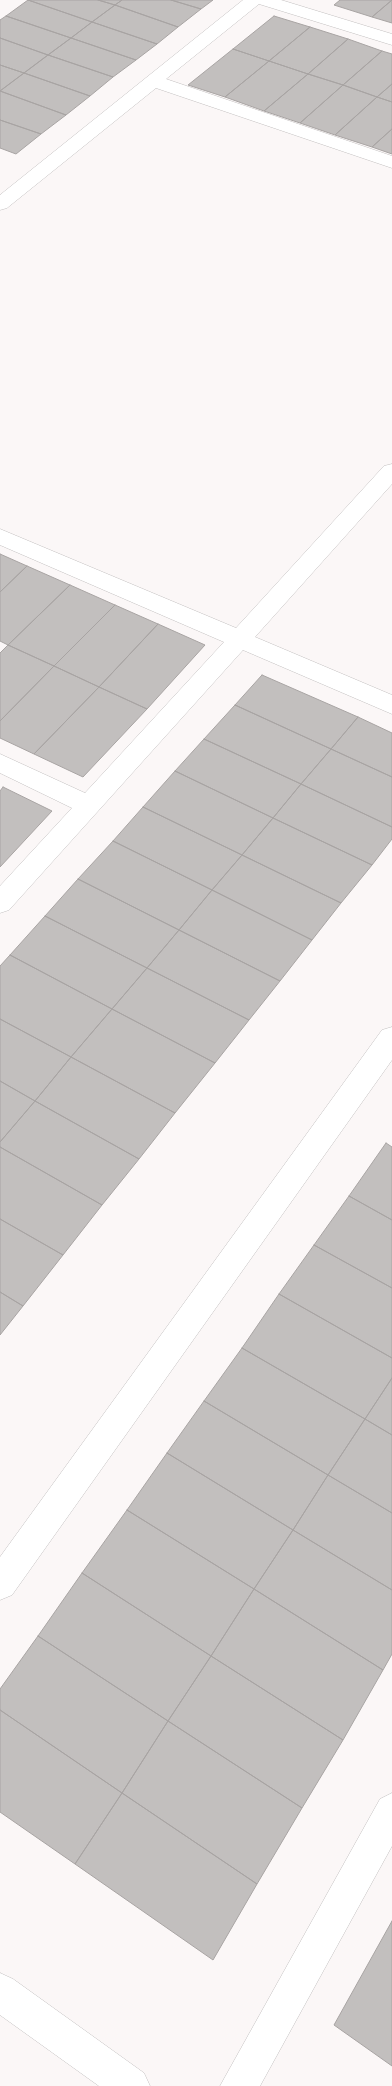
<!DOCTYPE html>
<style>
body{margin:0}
canvas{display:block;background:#fbf7f7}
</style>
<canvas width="392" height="2086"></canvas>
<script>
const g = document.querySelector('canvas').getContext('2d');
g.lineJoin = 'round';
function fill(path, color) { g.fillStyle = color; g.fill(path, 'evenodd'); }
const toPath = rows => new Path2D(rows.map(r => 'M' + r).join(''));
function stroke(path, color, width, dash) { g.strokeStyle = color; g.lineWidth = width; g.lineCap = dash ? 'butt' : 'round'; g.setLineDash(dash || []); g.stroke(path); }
const building = toPath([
 [28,0,92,22,71,38,6,16,28,0],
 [28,0,98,0,115,5,92,22,28,0],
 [98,0,122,0,115,5,98,0],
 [122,0,171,0,201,9,178,27,115,5,122,0],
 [171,0,213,0,201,9,171,0],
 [340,0,392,0,372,17,334,5,340,0],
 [392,0,392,23,372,17,392,0],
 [115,5,178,27,157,44,92,22,115,5],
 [6,16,71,38,48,55,0,38,0,20,6,16],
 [274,16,310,27,269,61,233,49,274,16],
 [92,22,157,44,136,60,71,38,92,22],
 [310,27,348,39,308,74,269,61,310,27],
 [0,38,48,55,24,73,0,65,0,38],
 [71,38,136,60,113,77,48,55,71,38],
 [348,39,382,51,343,85,308,74,348,39],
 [233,49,269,61,225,97,188,85,233,49],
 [382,51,392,54,392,84,377,97,343,85,382,51],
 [48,55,113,77,90,96,24,73,48,55],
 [269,61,308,74,264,111,225,97,269,61],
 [0,65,24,73,0,91,0,65],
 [24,73,90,96,66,115,0,91,24,73],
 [308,74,343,85,300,123,264,111,308,74],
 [392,84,392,102,377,97,392,84],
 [343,85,377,97,335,135,300,123,343,85],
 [0,91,66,115,41,134,0,120,0,91],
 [377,97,392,102,392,129,372,147,335,135,377,97],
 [0,120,41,134,16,154,0,148,0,120],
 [392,129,392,154,372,147,392,129],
 [0,554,27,566,0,592,0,554],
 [27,566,70,585,8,645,0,641,0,592,27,566],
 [70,585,115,605,54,666,8,645,70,585],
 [115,605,158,624,99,687,54,666,115,605],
 [158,624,205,645,147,709,99,687,158,624],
 [8,645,54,666,0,721,0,653,8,645],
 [54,666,99,687,34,754,0,738,0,721,54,666],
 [262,675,358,717,331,749,235,705,262,675],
 [99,687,147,709,83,777,34,754,99,687],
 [235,705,331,749,301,784,204,739,235,705],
 [358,717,392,733,392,777,331,749,358,717],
 [204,739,301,784,273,818,175,771,204,739],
 [331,749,392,777,392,827,301,784,331,749],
 [175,771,273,818,242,855,143,807,175,771],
 [301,784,392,827,392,839,372,865,273,818,301,784],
 [3,787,52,811,0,867,0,791,3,787],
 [143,807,242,855,212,890,113,841,143,807],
 [273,818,372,865,341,903,242,855,273,818],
 [113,841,212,890,179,930,78,879,113,841],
 [242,855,341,903,312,940,212,890,242,855],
 [78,879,179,930,147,968,45,916,78,879],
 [212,890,312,940,280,981,179,930,212,890],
 [45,916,147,968,112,1009,10,955,45,916],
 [179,930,280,981,249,1020,147,968,179,930],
 [10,955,112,1009,71,1057,0,1019,0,966,10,955],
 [147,968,249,1020,215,1063,112,1009,147,968],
 [112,1009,215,1063,175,1113,71,1057,112,1009],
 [0,1019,71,1057,35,1101,0,1081,0,1019],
 [71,1057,175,1113,139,1159,35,1101,71,1057],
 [0,1081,35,1101,0,1142,0,1081],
 [35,1101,139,1159,102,1205,0,1147,0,1142,35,1101],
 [386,1143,392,1147,392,1220,349,1196,386,1143],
 [0,1147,102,1205,63,1255,0,1219,0,1147],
 [349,1196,392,1220,392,1288,314,1245,349,1196],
 [0,1219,63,1255,23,1306,0,1292,0,1219],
 [314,1245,392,1288,392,1358,279,1294,314,1245],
 [0,1292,23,1306,0,1335,0,1292],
 [279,1294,392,1358,392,1378,365,1419,242,1348,279,1294],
 [242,1348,365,1419,328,1475,204,1401,242,1348],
 [392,1378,392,1435,365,1419,392,1378],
 [204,1401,328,1475,293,1530,167,1453,204,1401],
 [365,1419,392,1435,392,1513,328,1475,365,1419],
 [167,1453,293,1530,254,1589,127,1510,167,1453],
 [328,1475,392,1513,392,1590,293,1530,328,1475],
 [127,1510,254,1589,211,1656,82,1573,127,1510],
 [293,1530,392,1590,392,1654,383,1670,254,1589,293,1530],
 [82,1573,211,1656,168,1721,38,1636,82,1573],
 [254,1589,383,1670,343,1740,211,1656,254,1589],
 [38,1636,168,1721,122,1793,0,1710,0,1689,38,1636],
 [211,1656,343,1740,302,1808,168,1721,211,1656],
 [0,1710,122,1793,75,1864,0,1812,0,1710],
 [168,1721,302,1808,257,1884,122,1793,168,1721],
 [122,1793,257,1884,213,1960,75,1864,122,1793],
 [392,1921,392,2066,334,2025,392,1921]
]);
fill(building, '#c2bfbe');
stroke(building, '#a8a4a3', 1);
const minor = toPath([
 [243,0,281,0,392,34,392,45,259,4,166,79,392,156,392,168,156,88,7,208,0,210,0,195,243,0],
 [392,464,392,484,255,637,392,695,392,714,243,650,9,910,0,913,0,886,72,808,0,773,0,754,85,793,224,642,0,545,0,529,236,628,384,466,392,464],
 [392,1027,392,1060,12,1595,0,1600,0,1557,382,1030,392,1027],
 [392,1793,392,1846,260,2086,220,2086,380,1799,392,1793],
 [0,1973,13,1979,144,2073,150,2086,99,2086,0,2015,0,1973]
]);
stroke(minor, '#c3c0c0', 1);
fill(minor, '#fff');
</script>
